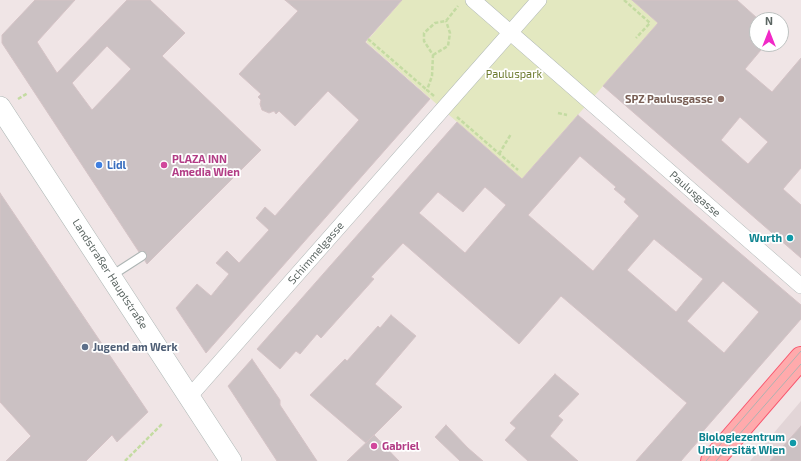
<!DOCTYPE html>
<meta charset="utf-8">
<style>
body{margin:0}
#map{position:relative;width:801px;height:461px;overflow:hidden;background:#f0e5e6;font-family:"Exo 2",sans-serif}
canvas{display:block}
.north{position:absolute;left:749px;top:12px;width:40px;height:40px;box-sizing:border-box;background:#fff;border:1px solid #bec2c1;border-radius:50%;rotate:0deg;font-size:11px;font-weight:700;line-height:16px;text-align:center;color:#5c6663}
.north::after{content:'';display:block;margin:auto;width:14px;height:18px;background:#f129c7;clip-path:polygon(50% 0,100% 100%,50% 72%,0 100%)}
</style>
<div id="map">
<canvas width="801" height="461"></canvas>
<div class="north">N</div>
</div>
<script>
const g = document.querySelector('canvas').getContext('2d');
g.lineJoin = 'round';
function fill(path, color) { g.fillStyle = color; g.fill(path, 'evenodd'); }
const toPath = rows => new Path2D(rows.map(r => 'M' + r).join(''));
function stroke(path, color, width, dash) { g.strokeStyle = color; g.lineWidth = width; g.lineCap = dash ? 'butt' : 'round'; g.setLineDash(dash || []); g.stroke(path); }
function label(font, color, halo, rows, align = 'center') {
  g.font = font + ' "Exo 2",sans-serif'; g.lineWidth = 3.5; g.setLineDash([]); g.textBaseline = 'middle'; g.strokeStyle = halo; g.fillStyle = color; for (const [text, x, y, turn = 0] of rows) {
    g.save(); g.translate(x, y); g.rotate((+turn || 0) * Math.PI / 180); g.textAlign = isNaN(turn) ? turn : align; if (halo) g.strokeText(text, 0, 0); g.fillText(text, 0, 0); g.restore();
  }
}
fill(toPath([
 [801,401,801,461,750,461]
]), '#e2d5d7');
fill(toPath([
 [402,0,632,0,658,23,522,179,366,42]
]), '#e3e8c0');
const building = toPath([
 [35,0,75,0,37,42,57,73,127,0,150,0,185,33,162,56,261,150,147,264,145,261,147,256,146,253,142,251,139,252,2,43,2,35,35,0],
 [107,46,131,69,92,110,72,83,107,46],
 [285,0,402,0,365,42,430,99,206,353,176,308,197,284,211,296,229,274,216,263,227,251,239,263,269,230,256,218,265,207,275,216,359,120,328,91,295,126,279,111,276,114,274,111,269,113,262,110,260,104,261,100,258,97,261,94,239,74,298,11,285,0],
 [632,0,737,0,757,18,757,44,766,44,745,69,772,92,801,58,801,168,783,189,801,205,801,258,603,86,658,23,632,0],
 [740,117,768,142,748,164,721,140,740,117],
 [578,115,801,305,801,319,698,437,700,439,681,461,636,461,687,403,561,296,519,344,403,243,371,277,374,279,321,338,317,334,300,354,296,351,280,369,257,349,457,122,522,179,578,115],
 [580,156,616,187,614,189,626,199,624,202,639,216,593,271,528,215,580,156],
 [485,187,506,205,465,253,419,213,438,192,463,212,485,187],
 [654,239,703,279,676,312,627,270,654,239],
 [723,281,759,312,724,353,687,321,723,281],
 [0,193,148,412,117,442,112,435,86,461,6,461,31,436,0,402,0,193],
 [391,315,416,336,375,384,402,407,366,443,310,395,345,359,347,361,378,326,380,328,391,315],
 [252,359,280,400,280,405,317,461,277,461,228,386,252,359],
 [555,374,579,394,558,416,563,420,550,436,578,461,528,461,505,440,516,428,510,423,555,374],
 [446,425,468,448,483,461,460,461,435,437,446,425],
 [801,426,801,461,770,461,801,426],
 [374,435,399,461,347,461,374,435]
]);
fill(building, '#cbc1c3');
stroke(building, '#d5c3c6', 1);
const service = toPath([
 [111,276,142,256]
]);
const minor = toPath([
 [473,0,801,286],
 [190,396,539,0]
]);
const secondary = toPath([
 [0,107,231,461]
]);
const primary = toPath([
 [712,461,801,358]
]);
stroke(service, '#adb5b4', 10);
stroke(minor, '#adb5b4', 16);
stroke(secondary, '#acb6b4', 22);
stroke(primary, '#f8556d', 24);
stroke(toPath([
 [624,0,650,23,636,38],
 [368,39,427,90],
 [433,55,448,46,450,33,446,21],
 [434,96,427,90,432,76,433,55,424,41,424,33,435,23,446,21,458,6],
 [18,99,28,93],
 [558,113,567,115],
 [457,117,518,170],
 [499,154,511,134],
 [125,461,162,424]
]), '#c4dba2', 2.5, [4, 2]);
stroke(service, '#fff', 8);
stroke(minor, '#fff', 15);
stroke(secondary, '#fff', 21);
stroke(primary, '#ffaaac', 22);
stroke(toPath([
 [706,461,801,351],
 [716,461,801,364]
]), '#afb2b1', 1);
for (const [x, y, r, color] of [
 [721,99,4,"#8d6e63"],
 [99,165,4,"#3f7fe0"],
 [164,165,4,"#d1479c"],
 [790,238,4,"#0f9aa8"],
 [85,347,4,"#5c6f8a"],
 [793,443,4,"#0f9aa8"],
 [374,446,4,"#d1479c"]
]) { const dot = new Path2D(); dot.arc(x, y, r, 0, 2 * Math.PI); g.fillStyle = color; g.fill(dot); stroke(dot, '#fff', 1.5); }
label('11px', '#6d7b2e', '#fff', [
 ["Pauluspark",514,74]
]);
label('bold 11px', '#785e54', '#fff', [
 ["SPZ Paulusgasse",713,99]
], 'right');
label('bold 11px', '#b23c85', '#fff', [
 ["PLAZA INN",172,159],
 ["Amedia Wien",172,172],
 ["Gabriel",382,446]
], 'left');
label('bold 11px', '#366cbe', '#fff', [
 ["Lidl",107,165]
], 'left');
label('11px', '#5c6663', '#fff', [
 ["Paulusgasse",695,194,41],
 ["Schimmelgasse",316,253,-49],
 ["Landstraßer Hauptstraße",110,274,57]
]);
label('bold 11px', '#0d838f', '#fff', [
 ["Wurth",782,238],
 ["Biologiezentrum",785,437],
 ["Universität Wien",785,450]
], 'right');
label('bold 11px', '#4e5e75', '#fff', [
 ["Jugend am Werk",93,347]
], 'left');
</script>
